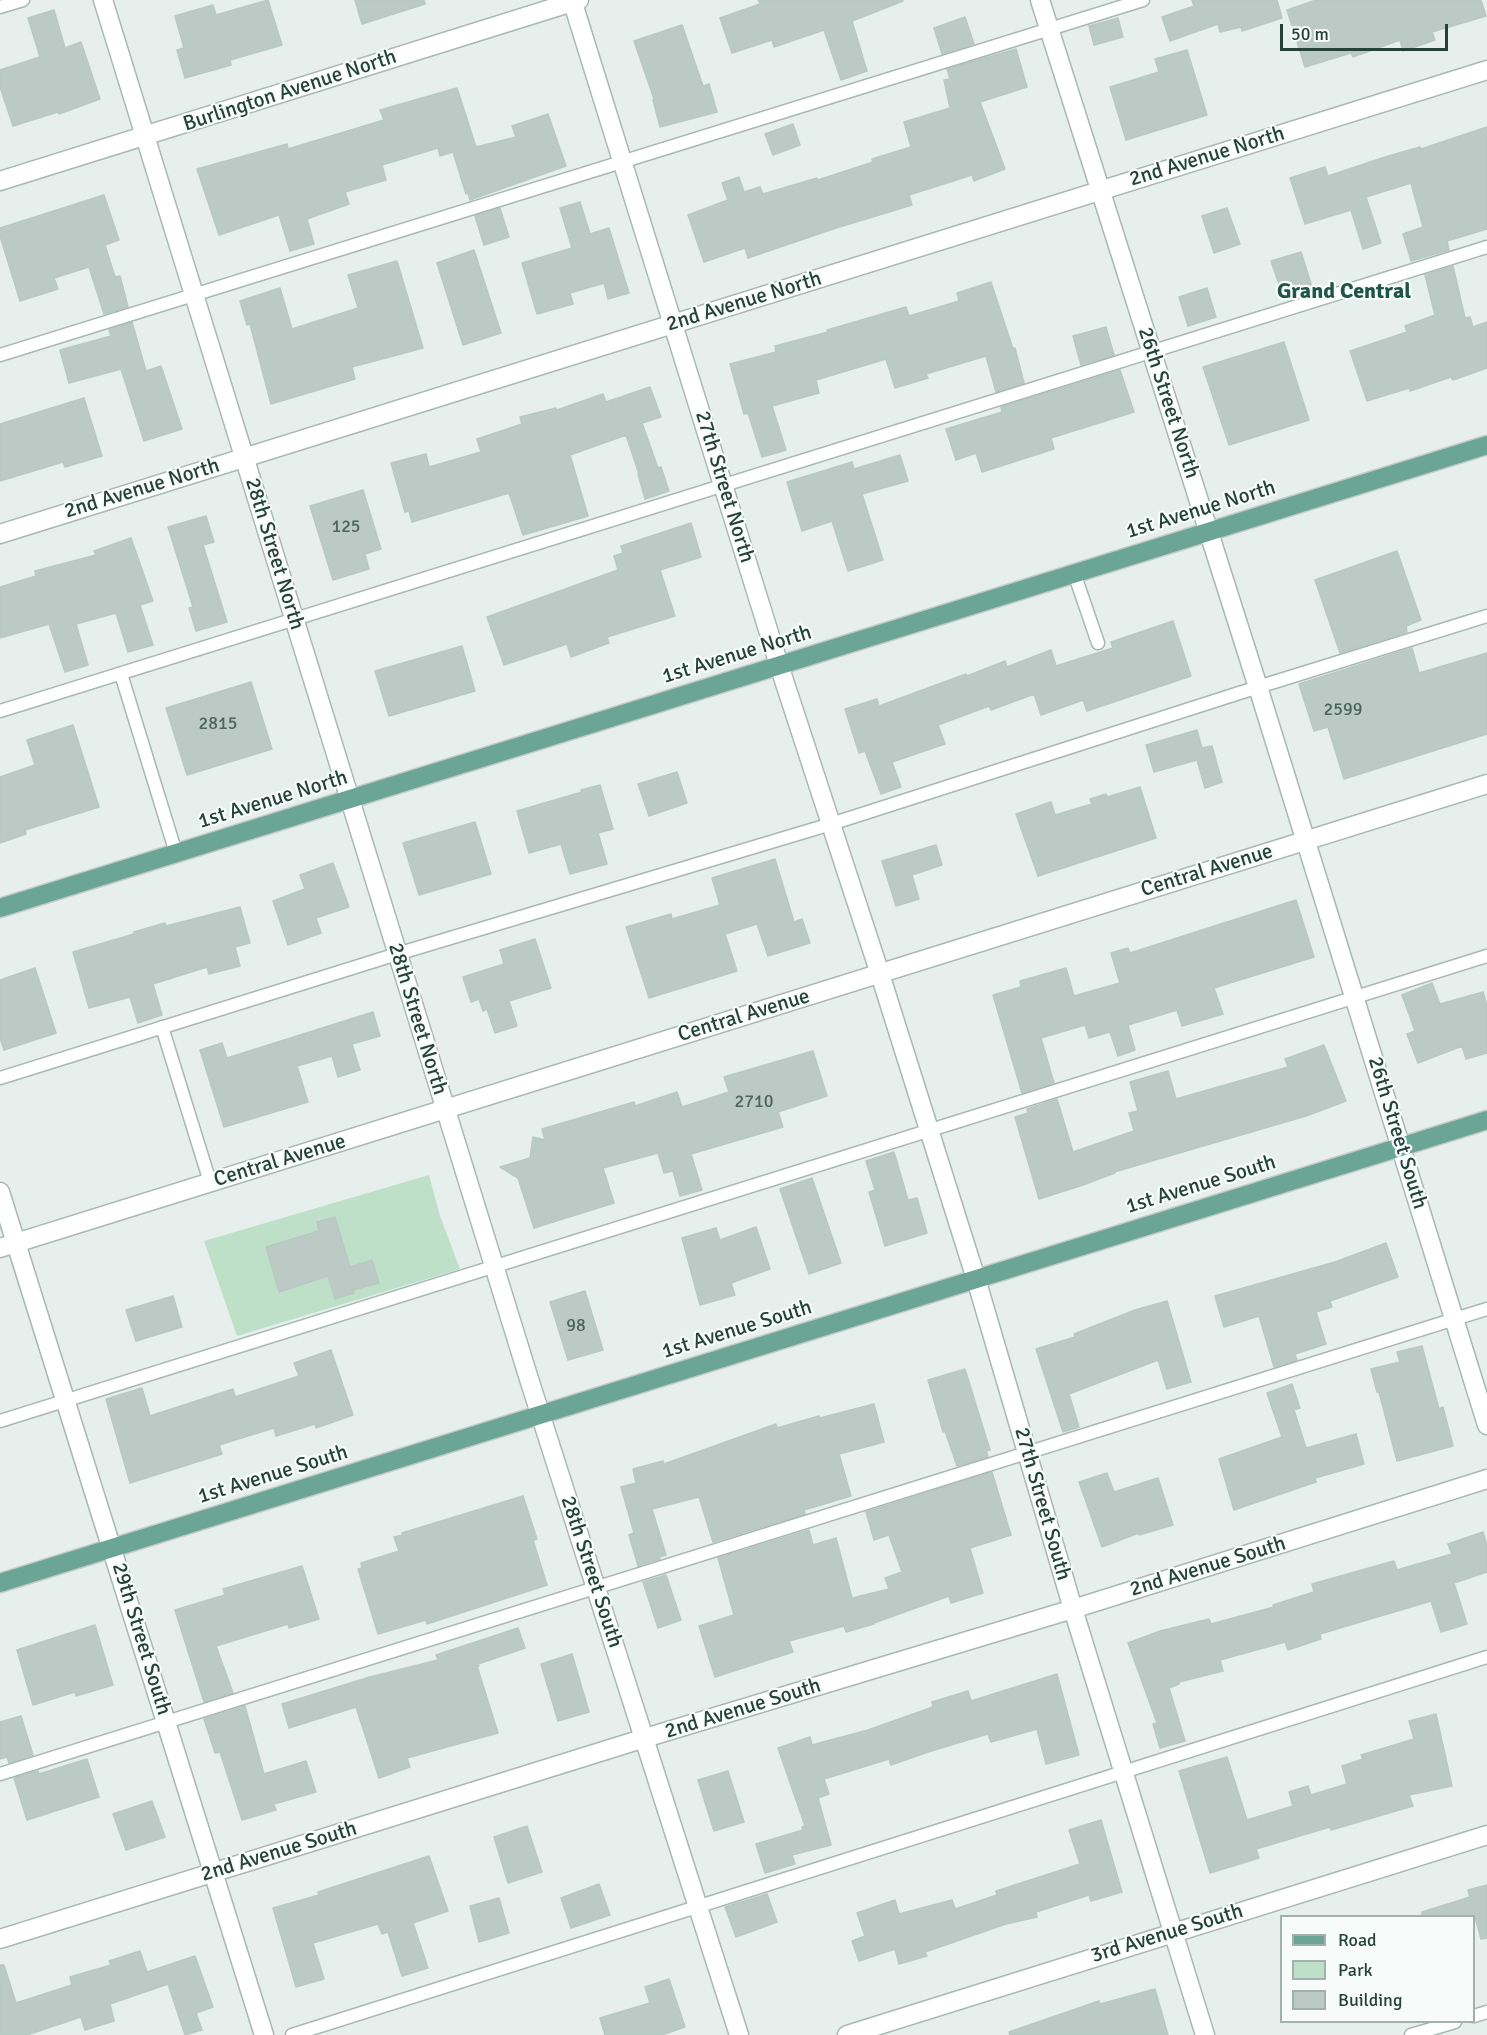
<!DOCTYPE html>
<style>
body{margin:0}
#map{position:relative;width:1487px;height:2035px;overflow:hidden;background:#e6efeb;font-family:Signika,sans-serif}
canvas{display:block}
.legend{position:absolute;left:1280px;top:1915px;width:195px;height:108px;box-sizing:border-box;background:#f7fbf9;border:2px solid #a3b1ad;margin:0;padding:8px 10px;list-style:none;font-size:18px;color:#24423a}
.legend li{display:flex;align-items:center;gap:12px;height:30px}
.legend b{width:30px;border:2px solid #a3b1ad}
.scale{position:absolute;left:1280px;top:24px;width:168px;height:27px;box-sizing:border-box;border:3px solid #24423a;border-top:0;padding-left:8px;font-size:18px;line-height:21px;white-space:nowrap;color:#24423a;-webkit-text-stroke:4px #f7fbf9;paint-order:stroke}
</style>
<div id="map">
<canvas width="1487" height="2035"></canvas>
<ul class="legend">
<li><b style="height:8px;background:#6aa596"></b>Road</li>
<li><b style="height:16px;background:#bfe0c8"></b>Park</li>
<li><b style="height:16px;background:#bbcac4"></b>Building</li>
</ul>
<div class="scale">50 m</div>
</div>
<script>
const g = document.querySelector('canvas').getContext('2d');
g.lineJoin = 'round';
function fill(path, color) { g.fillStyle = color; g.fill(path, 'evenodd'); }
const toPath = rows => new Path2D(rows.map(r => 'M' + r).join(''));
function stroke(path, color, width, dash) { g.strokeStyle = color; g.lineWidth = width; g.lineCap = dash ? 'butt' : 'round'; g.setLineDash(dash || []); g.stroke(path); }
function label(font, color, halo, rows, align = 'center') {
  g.font = font + ' Signika,sans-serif'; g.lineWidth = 4.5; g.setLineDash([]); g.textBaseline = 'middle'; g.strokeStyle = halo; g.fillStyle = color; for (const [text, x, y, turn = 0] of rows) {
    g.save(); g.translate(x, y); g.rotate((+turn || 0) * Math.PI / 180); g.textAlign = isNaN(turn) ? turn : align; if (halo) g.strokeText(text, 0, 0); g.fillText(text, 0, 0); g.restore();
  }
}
fill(toPath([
 [429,1175,440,1216,460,1269,237,1336,204,1241]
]), '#bfe0c8');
const building = toPath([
 [268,0,282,45,230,60,231,65,185,78,177,50,184,48,175,16,213,5,216,15,268,0],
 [355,0,424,0,425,4,362,24,355,0],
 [758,0,902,0,903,1,852,21,867,71,841,80,824,30,774,47,772,40,732,53,720,18,760,4,758,0],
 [1192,0,1277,0,1282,18,1242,31,1241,27,1220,32,1218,24,1170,41,1162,17,1194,6,1192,0],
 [1316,0,1481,0,1486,16,1432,32,1435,40,1403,51,1400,40,1353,57,1351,53,1305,67,1287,10,1316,0],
 [54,10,65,48,81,42,100,99,59,114,58,112,13,126,0,87,0,70,40,57,28,18,54,10],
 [965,17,974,44,942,54,934,28,965,17],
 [1118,18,1123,37,1094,45,1089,26,1118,18],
 [682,25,703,86,709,84,717,112,660,127,653,100,654,99,634,41,682,25],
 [1016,49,1027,87,980,102,1005,169,974,181,972,175,909,195,912,205,833,229,748,258,745,248,704,262,688,215,728,200,722,183,739,177,744,192,760,187,763,194,817,178,818,180,873,162,872,159,911,147,904,122,950,108,944,80,950,79,947,69,1016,49],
 [1187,50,1207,115,1126,140,1110,87,1159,72,1155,59,1187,50],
 [457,88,476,147,516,137,512,126,548,114,566,166,470,200,468,193,466,194,453,152,440,156,438,148,382,165,386,180,345,192,349,204,307,219,314,244,290,251,279,215,219,235,197,169,287,144,288,149,384,120,380,110,457,88],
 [793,124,800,145,773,155,765,134,793,124],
 [1487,127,1487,229,1447,241,1449,250,1411,261,1403,234,1423,227,1411,183,1366,197,1381,243,1363,249,1351,210,1305,224,1290,178,1325,167,1328,176,1385,157,1420,147,1421,149,1487,127],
 [104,195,119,240,105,245,115,277,120,276,128,307,104,314,89,267,54,278,58,289,20,301,0,236,0,228,104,195],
 [580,202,590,234,609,228,629,293,608,299,604,283,570,293,573,304,537,314,522,263,572,248,560,208,580,202],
 [500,208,509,237,484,245,475,216,500,208],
 [1227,208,1240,244,1214,253,1202,216,1227,208],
 [474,250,501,333,463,345,437,263,474,250],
 [1301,252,1313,290,1284,299,1271,261,1301,252],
 [397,261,423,348,352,367,355,379,271,404,250,324,247,325,240,301,280,288,292,329,358,308,348,275,397,261],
 [1453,266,1465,318,1470,317,1473,327,1487,322,1487,368,1453,380,1451,377,1410,391,1409,388,1367,401,1350,351,1407,332,1405,326,1435,315,1425,275,1453,266],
 [991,282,1013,349,1015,348,1024,383,996,392,986,356,926,374,928,378,895,388,886,359,816,380,819,393,772,406,786,450,762,457,748,413,744,414,730,364,776,352,775,346,828,332,827,330,906,307,909,316,959,301,957,293,991,282],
 [1207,288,1216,317,1188,326,1179,297,1207,288],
 [132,322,146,371,161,366,182,429,144,441,121,369,69,383,60,350,111,336,109,330,132,322],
 [1106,327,1114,355,1081,365,1073,336,1106,327],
 [1284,342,1309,420,1229,445,1203,367,1284,342],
 [1120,370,1134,412,1051,438,1054,449,982,472,976,453,956,460,946,429,1002,412,1001,407,1120,370],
 [650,387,661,417,642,423,658,468,661,467,669,491,645,499,638,474,639,474,626,435,570,455,588,516,523,535,509,493,412,522,409,511,405,512,391,463,426,454,429,467,481,452,477,439,522,424,520,417,556,408,557,410,603,394,606,402,650,387],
 [84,398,102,456,65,467,63,462,0,481,0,424,84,398],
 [900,455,908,481,862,494,883,560,848,571,832,521,802,531,787,482,852,462,854,469,900,455],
 [363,490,381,549,365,554,369,569,333,580,310,506,363,490],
 [206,516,214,542,203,545,227,622,196,631,189,608,193,607,168,527,206,516],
 [691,523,701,557,660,570,675,616,607,637,609,643,571,657,567,644,504,665,487,617,618,570,614,556,623,553,621,546,691,523],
 [131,538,153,601,140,605,153,645,128,652,116,613,76,624,88,665,65,672,49,624,0,638,0,587,36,576,35,571,96,555,94,551,131,538],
 [1397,551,1421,620,1406,626,1407,632,1340,653,1315,580,1397,551],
 [1173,621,1191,676,1087,711,1083,700,1041,715,1034,694,991,710,989,706,938,725,945,744,892,762,901,787,881,794,865,751,859,753,845,709,877,699,879,706,966,674,967,676,1005,661,1007,667,1051,650,1056,666,1113,648,1111,642,1173,621],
 [462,646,475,691,389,716,375,671,462,646],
 [1412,648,1419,673,1487,653,1487,734,1344,779,1328,727,1314,731,1299,684,1412,648],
 [251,682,272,749,187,775,166,708,251,682],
 [73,725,99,807,25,830,26,834,0,843,0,777,35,765,27,740,73,725],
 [1197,730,1202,748,1212,746,1222,782,1205,788,1197,760,1154,772,1146,745,1197,730],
 [677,772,687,803,649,816,638,784,677,772],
 [600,785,613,829,598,833,607,864,570,874,561,844,529,853,517,811,582,792,581,790,600,785],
 [1140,787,1156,838,1038,876,1016,814,1051,802,1055,815,1092,804,1090,799,1106,794,1107,797,1140,787],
 [475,822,491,874,419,895,403,843,475,822],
 [936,845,942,865,912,875,919,899,896,906,882,861,936,845],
 [775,859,794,922,802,919,810,943,768,956,757,924,725,934,737,971,649,998,626,927,671,914,672,919,720,905,712,878,775,859],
 [333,863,349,907,316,918,321,933,288,945,273,901,305,889,300,875,333,863],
 [1296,900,1314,957,1214,988,1223,1014,1182,1026,1177,1010,1128,1025,1135,1050,1118,1056,1110,1032,1089,1038,1085,1025,1041,1038,1054,1083,1022,1093,993,995,1021,987,1020,981,1066,968,1074,996,1120,983,1111,953,1128,948,1130,953,1296,900],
 [240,907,250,943,235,947,240,966,209,974,207,967,153,984,162,1015,138,1023,130,997,89,1008,73,952,134,934,134,932,165,923,166,926,240,907],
 [535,939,551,988,509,1001,517,1026,495,1033,487,1009,483,1011,479,999,471,1002,463,977,504,964,500,950,535,939],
 [35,968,56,1033,4,1050,0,1038,0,980,35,968],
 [1432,983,1440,1004,1483,992,1487,1006,1487,1053,1466,1059,1462,1046,1418,1063,1407,1034,1415,1031,1402,995,1432,983],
 [373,1012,380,1036,352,1044,360,1070,338,1077,332,1056,297,1066,308,1102,224,1127,200,1050,222,1043,227,1058,373,1012],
 [1324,1045,1346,1101,1306,1116,1114,1172,1115,1173,1083,1185,1039,1199,1015,1117,1028,1113,1027,1109,1057,1099,1073,1152,1134,1131,1129,1113,1138,1111,1130,1082,1168,1071,1176,1099,1288,1067,1285,1059,1324,1045],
 [813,1051,827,1096,778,1112,783,1127,691,1154,702,1190,680,1196,673,1171,664,1173,658,1153,603,1168,614,1203,534,1228,518,1178,500,1167,530,1158,533,1137,545,1140,542,1129,634,1102,635,1106,677,1092,682,1107,729,1092,724,1077,813,1051],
 [894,1152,908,1200,917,1198,927,1233,885,1246,869,1192,875,1190,866,1161,894,1152],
 [812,1178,841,1263,809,1274,780,1189,812,1178],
 [335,1217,350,1267,372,1260,379,1283,353,1290,354,1293,335,1299,328,1276,279,1292,266,1247,319,1231,317,1222,335,1217],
 [756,1227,770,1269,731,1283,735,1295,700,1305,682,1238,716,1228,720,1240,756,1227],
 [1386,1243,1398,1277,1330,1301,1332,1307,1316,1312,1326,1344,1295,1354,1297,1360,1274,1367,1259,1316,1224,1327,1215,1296,1335,1262,1386,1243],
 [585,1291,603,1350,568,1360,550,1302,585,1291],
 [173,1296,182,1327,136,1341,126,1310,173,1296],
 [1167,1301,1191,1382,1167,1389,1158,1360,1069,1394,1079,1427,1063,1432,1036,1349,1075,1337,1074,1334,1135,1310,1167,1301],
 [1422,1346,1439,1409,1443,1407,1453,1446,1397,1461,1379,1392,1377,1392,1371,1369,1400,1362,1397,1352,1422,1346],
 [331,1350,353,1415,316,1428,315,1424,276,1436,274,1428,219,1445,222,1454,130,1483,106,1399,142,1388,150,1416,233,1389,235,1397,299,1376,294,1363,331,1350],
 [965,1369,990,1450,986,1451,988,1457,957,1466,945,1431,943,1432,928,1380,965,1369],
 [1292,1384,1300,1408,1294,1410,1306,1448,1356,1434,1364,1464,1315,1478,1316,1482,1234,1510,1219,1459,1282,1437,1267,1393,1292,1384],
 [874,1404,884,1442,839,1454,851,1496,804,1510,805,1514,713,1542,699,1497,652,1509,666,1555,659,1557,660,1559,638,1566,629,1535,634,1533,621,1487,636,1483,633,1469,663,1461,664,1464,776,1424,777,1428,819,1416,820,1418,874,1404],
 [992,1472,1011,1535,970,1548,983,1593,951,1603,949,1596,874,1623,874,1624,846,1632,844,1626,789,1641,793,1652,715,1677,699,1626,734,1615,718,1558,809,1530,813,1545,836,1538,852,1598,889,1589,885,1578,902,1572,889,1535,874,1540,866,1512,992,1472],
 [1107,1473,1114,1492,1158,1478,1173,1525,1139,1535,1139,1533,1102,1547,1079,1482,1107,1473],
 [523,1496,537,1539,533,1540,547,1585,427,1624,426,1620,378,1634,358,1569,362,1568,361,1563,399,1551,394,1537,403,1535,402,1533,523,1496],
 [1483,1532,1487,1545,1487,1572,1454,1583,1467,1624,1441,1632,1431,1601,1320,1634,1321,1639,1288,1650,1285,1642,1220,1660,1223,1671,1179,1682,1179,1684,1169,1688,1185,1741,1160,1748,1153,1724,1157,1723,1128,1643,1160,1631,1209,1619,1211,1624,1274,1607,1273,1605,1314,1592,1312,1584,1394,1561,1397,1570,1452,1554,1448,1544,1483,1532],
 [302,1566,319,1619,289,1628,288,1624,216,1646,233,1693,204,1702,175,1610,225,1595,223,1589,302,1566],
 [666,1575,681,1620,658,1628,643,1582,666,1575],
 [95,1625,113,1685,76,1696,75,1692,33,1705,17,1650,95,1625],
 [518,1628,525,1648,478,1664,479,1666,477,1666,498,1733,407,1758,410,1767,379,1778,356,1707,289,1728,282,1704,370,1677,438,1660,436,1655,518,1628],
 [572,1654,589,1712,558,1721,541,1664,572,1654],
 [1057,1674,1079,1755,1046,1764,1037,1729,991,1742,988,1734,928,1752,891,1765,889,1759,824,1779,829,1794,818,1798,831,1845,792,1855,795,1864,765,1873,756,1844,803,1830,802,1827,805,1826,778,1748,810,1737,812,1745,868,1730,933,1707,932,1702,968,1691,971,1701,1057,1674],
 [245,1706,264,1774,306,1761,316,1792,274,1804,276,1810,242,1820,220,1752,215,1753,204,1719,245,1706],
 [1436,1714,1452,1786,1409,1795,1413,1806,1331,1830,1330,1827,1256,1849,1259,1858,1210,1873,1179,1771,1227,1757,1247,1820,1293,1806,1289,1792,1308,1786,1311,1795,1347,1784,1342,1766,1363,1759,1361,1755,1414,1739,1409,1721,1436,1714],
 [21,1716,33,1755,9,1763,7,1757,0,1759,0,1722,21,1716],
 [87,1759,99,1797,27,1820,14,1778,38,1771,39,1774,87,1759],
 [728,1771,744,1822,714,1831,698,1780,728,1771],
 [152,1801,165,1837,126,1850,113,1814,152,1801],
 [1101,1820,1122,1892,1091,1901,1089,1895,1036,1912,1037,1917,1006,1924,925,1952,927,1956,899,1964,895,1949,859,1961,852,1941,865,1936,857,1913,895,1900,899,1914,952,1900,955,1909,997,1895,996,1891,1080,1864,1069,1830,1101,1820],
 [527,1826,542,1872,508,1883,494,1837,527,1826],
 [429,1856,448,1911,413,1923,428,1968,402,1976,388,1932,382,1934,378,1924,313,1943,324,1979,296,1987,273,1908,319,1895,318,1892,429,1856],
 [599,1884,610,1915,571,1928,561,1898,599,1884],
 [1487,1885,1487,1938,1481,1939,1475,1917,1422,1917,1422,1912,1470,1897,1468,1890,1487,1885],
 [767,1894,777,1922,736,1937,725,1907,767,1894],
 [499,1898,509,1933,479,1942,470,1906,499,1898],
 [140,1951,147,1972,195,1956,213,2007,196,2013,202,2030,185,2035,168,1984,110,2004,114,2021,85,2030,81,2017,27,2035,0,2035,0,1965,4,1965,16,2003,72,1985,70,1977,111,1965,109,1961,140,1951],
 [669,1979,685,2027,662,2035,605,2035,600,2018,650,2003,645,1987,669,1979],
 [1155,1989,1168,2035,1010,2035,1009,2032,1099,2001,1100,2004,1155,1989]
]);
fill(building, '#bbcac4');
stroke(building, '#b8c9c2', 1.5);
const service = toPath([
 [0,7,23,0],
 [0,355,1143,0],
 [1074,573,1098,643],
 [121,674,176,853],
 [0,711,1487,247],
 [162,1027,210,1182],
 [0,1078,397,954,831,824,1258,687,1487,616],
 [0,1421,1487,956],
 [0,1774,1487,1309],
 [1474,2016,1487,2012],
 [292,2035,1487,1657],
 [1411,2035,1455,2022]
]);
const minor = toPath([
 [572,0,779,665,880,974,976,1279,1073,1609,1205,2035],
 [1040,0,1258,687,1487,1425],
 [0,181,579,0],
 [0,534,1487,70],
 [0,1192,264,2035],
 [0,1939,645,1738,1073,1609,1487,1479],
 [847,2035,1487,1835]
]);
const tertiary = toPath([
 [103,0,529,1379,739,2035],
 [0,1248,1487,784]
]);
const primary = toPath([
 [0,908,1487,445],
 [0,1583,1487,1120]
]);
stroke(service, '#a8b8b2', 15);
stroke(minor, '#a8b8b2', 21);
stroke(tertiary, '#a8b8b2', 21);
stroke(primary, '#c2cac8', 21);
stroke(service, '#fff', 12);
stroke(minor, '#fff', 18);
stroke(tertiary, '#fff', 18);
stroke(primary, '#6aa596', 18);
label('18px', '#4a645c', null, [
 ["125",346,527],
 ["2599",1343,710],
 ["2815",218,724],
 ["2710",754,1102],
 ["98",576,1326]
]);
label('21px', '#24423a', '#f7fbf9', [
 ["Burlington Avenue North",290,91,-18],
 ["2nd Avenue North",1207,157,-17],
 ["2nd Avenue North",744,302,-17],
 ["26th Street North",1168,403,72],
 ["27th Street North",724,487,73],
 ["2nd Avenue North",142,489,-17],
 ["1st Avenue North",1201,510,-17],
 ["28th Street North",274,554,73],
 ["1st Avenue North",737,655,-17],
 ["1st Avenue North",273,800,-17],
 ["Central Avenue",1207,871,-17],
 ["Central Avenue",744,1016,-17],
 ["28th Street North",417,1019,73],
 ["26th Street South",1397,1133,73],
 ["Central Avenue",280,1161,-17],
 ["1st Avenue South",1201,1185,-17],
 ["1st Avenue South",737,1330,-17],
 ["1st Avenue South",273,1475,-17],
 ["27th Street South",1042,1504,74],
 ["2nd Avenue South",1208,1567,-17],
 ["28th Street South",591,1572,72],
 ["29th Street South",141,1639,73],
 ["2nd Avenue South",743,1709,-17],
 ["2nd Avenue South",279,1852,-17],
 ["3rd Avenue South",1167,1934,-17]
]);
label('bold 22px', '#1f5548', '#f7fbf9', [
 ["Grand Central",1344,292]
]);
</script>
